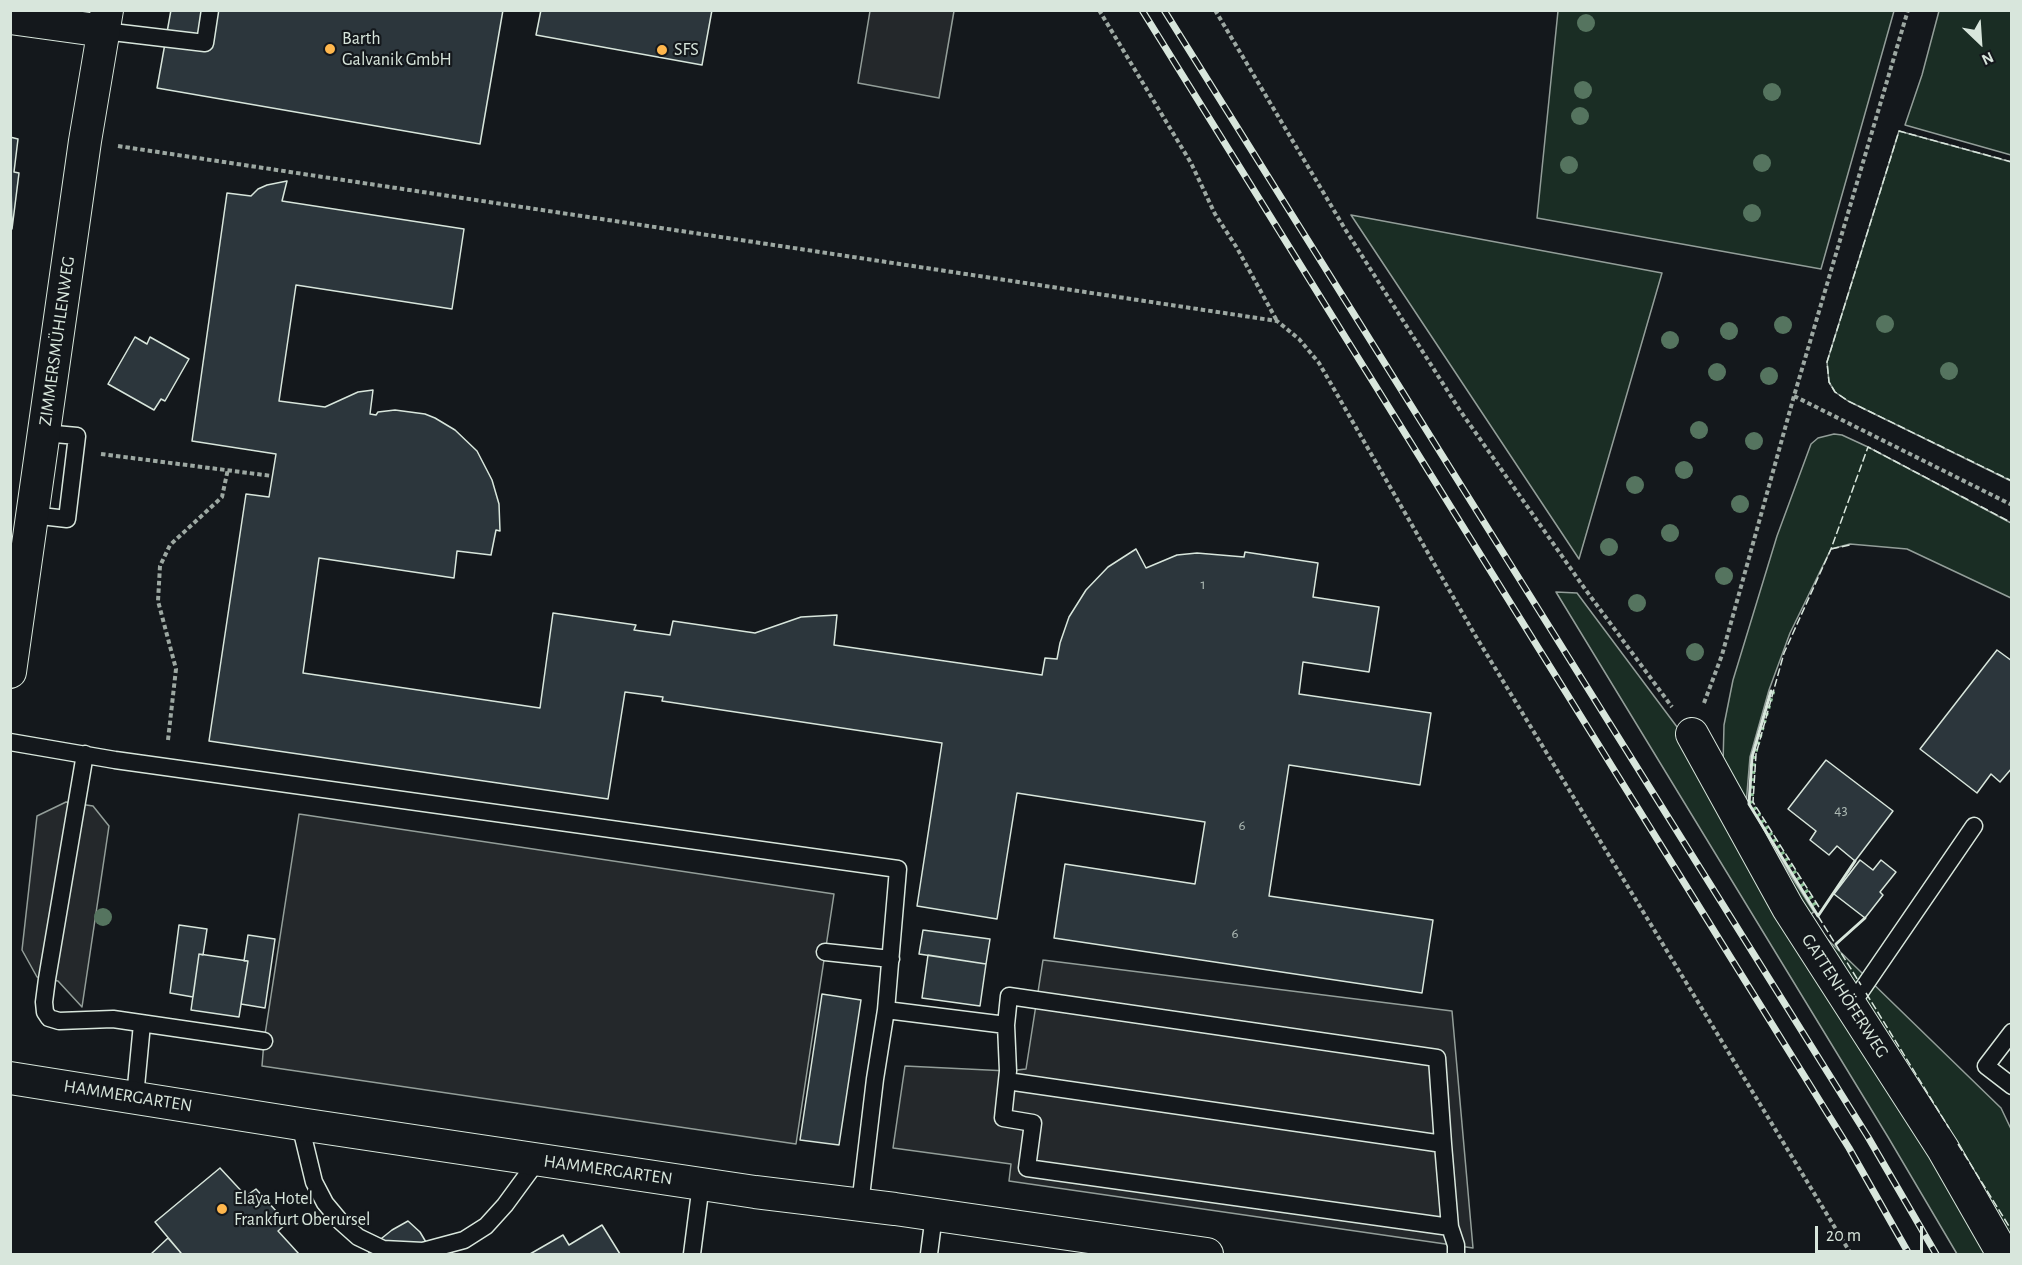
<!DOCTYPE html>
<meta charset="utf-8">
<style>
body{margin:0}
#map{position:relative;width:2022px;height:1265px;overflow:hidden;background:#14181c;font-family:"Alegreya Sans",sans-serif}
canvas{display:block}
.frame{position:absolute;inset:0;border:12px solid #d8e6dc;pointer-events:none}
.north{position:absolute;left:1950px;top:12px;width:60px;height:60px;-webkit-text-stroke:4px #14181c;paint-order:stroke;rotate:155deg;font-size:16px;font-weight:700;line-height:24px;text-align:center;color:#d8e6dc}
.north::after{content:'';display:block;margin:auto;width:21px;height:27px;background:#d8e6dc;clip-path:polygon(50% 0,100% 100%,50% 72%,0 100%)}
.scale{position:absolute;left:1815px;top:1226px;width:108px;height:27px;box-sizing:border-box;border:3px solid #d8e6dc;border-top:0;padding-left:8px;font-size:18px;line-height:21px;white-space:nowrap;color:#d8e6dc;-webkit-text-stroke:4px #14181c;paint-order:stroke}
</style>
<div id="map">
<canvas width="2022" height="1265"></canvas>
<div class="frame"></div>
<div class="north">N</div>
<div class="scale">20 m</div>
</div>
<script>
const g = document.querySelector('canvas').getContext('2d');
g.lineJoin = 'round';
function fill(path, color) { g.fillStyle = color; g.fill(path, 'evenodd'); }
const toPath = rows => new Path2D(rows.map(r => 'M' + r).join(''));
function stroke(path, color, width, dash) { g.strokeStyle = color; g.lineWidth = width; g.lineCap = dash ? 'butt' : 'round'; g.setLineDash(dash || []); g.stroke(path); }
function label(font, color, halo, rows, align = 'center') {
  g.font = font + ' "Alegreya Sans",sans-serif'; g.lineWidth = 4.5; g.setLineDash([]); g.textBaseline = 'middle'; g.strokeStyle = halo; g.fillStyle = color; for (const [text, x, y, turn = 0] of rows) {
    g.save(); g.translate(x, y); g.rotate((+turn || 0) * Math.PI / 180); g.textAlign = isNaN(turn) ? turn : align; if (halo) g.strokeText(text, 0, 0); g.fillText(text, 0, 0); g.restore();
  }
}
const green = toPath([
 [1558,11,1894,11,1821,269,1537,218,1558,11],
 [1939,11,2011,11,2011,155,1905,125,1922,75,1939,11],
 [1899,131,2011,162,2011,481,1848,401,1835,392,1829,382,1827,362,1899,131],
 [1351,215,1662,273,1579,559,1351,215],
 [1834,434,1842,435,1868,447,2011,523,2011,598,1907,549,1850,544,1831,549,1790,633,1769,690,1750,757,1746,805,1814,912,1809,915,1827,939,2001,1108,2011,1129,2011,1254,1957,1254,1888,1137,1556,592,1577,593,1692,747,1723,764,1724,725,1733,680,1777,536,1811,444,1818,438,1834,434]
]);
fill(green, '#1a2d24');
stroke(green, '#939e99', 1.5);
const parking = toPath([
 [870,11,954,11,939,98,858,83,870,11],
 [66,802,93,806,109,826,82,1007,58,981,37,977,22,950,37,816,66,802],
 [299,814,834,894,796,1144,262,1066,264,1041,299,814],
 [1043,960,1452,1011,1473,1248,1009,1181,1011,1164,893,1148,905,1066,1008,1071,1026,1069,1043,960]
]);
fill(parking, '#24282b');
stroke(parking, '#939e99', 1.5);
const building = toPath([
 [171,10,503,10,480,144,157,88,171,10],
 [541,10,712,10,702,65,536,35,541,10],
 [10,137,18,139,14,172,19,173,12,229,10,137],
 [287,181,282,201,464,229,452,309,296,285,279,401,325,407,358,392,373,390,370,414,376,415,378,412,395,410,425,414,435,418,455,430,477,451,492,480,499,504,500,531,496,530,491,555,457,551,454,578,319,558,303,673,540,708,553,613,636,625,634,630,670,635,673,621,755,633,801,617,837,615,834,645,1042,675,1045,658,1057,659,1060,643,1069,617,1086,590,1108,567,1136,549,1146,568,1177,555,1197,553,1244,557,1245,552,1318,563,1313,597,1379,607,1369,672,1303,662,1299,694,1431,713,1420,785,1289,765,1269,896,1433,920,1422,993,1054,938,1065,864,1195,884,1205,822,1017,793,997,919,917,906,942,743,662,701,663,697,625,692,608,799,209,741,246,494,269,497,276,454,192,441,227,193,251,196,258,189,267,185,287,181],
 [135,337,147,344,150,337,189,359,165,401,161,399,154,410,108,384,135,337],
 [1997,650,2012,661,2012,768,2000,782,1991,774,1977,793,1920,749,1997,650],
 [1826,760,1893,811,1855,861,1837,846,1829,855,1810,840,1816,831,1788,809,1826,760],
 [1860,860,1873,870,1881,860,1896,872,1880,892,1883,895,1865,918,1834,894,1860,860],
 [179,925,207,929,203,955,199,954,193,997,170,993,179,925],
 [923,930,990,939,986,964,919,954,923,930],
 [248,935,275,939,265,1008,241,1004,248,961,244,961,248,935],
 [199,954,248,961,239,1017,191,1010,199,954],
 [928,955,986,964,980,1006,922,998,928,955],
 [822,994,861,1000,839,1145,800,1140,822,994],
 [220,1168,246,1196,256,1189,287,1223,278,1231,299,1254,179,1254,181,1253,155,1222,220,1168],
 [408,1221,420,1232,433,1254,368,1254,377,1242,392,1230,408,1221],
 [602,1225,620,1254,530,1254,563,1235,569,1245,602,1225],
 [168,1238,181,1253,179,1254,151,1254,168,1238]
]);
fill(building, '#2c363c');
stroke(building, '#d8e6dc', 1.5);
const lane = toPath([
 [104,31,205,43,210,10],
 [32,515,67,519,77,436,44,433],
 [10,742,115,760,898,869,886,1010,875,1079,860,1205],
 [85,754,47,979,44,1002,45,1012,49,1018,59,1021,113,1019,264,1041],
 [825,952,891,959],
 [1852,1004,1974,826],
 [886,1010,1006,1025,1008,1071,1003,1118,1033,1123,1027,1168,1450,1227],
 [1006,1025,1009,996,1437,1058,1443,1144],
 [2012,1032,1986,1066,2012,1086],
 [1007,1081,1443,1144,1450,1227,1456,1245,1456,1254],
 [135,1097,142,1024],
 [300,1124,314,1182,325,1203,340,1221,358,1237,383,1249,423,1251,464,1240,486,1226,505,1205,538,1160],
 [692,1254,701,1184],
 [929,1254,934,1215]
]);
const street = toPath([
 [10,18,104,31],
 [10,672,85,141,107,10],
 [1692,734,1788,908,1943,1149,2003,1254],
 [10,1078,300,1124,755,1192,895,1209,1207,1254]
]);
stroke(lane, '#d8e6dc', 19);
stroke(street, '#d8e6dc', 34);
stroke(toPath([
 [1099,10,1191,163,1215,214,1237,248,1277,321],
 [1215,10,1345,229,1459,409,1585,589,1672,707],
 [118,146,1277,321,1299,339,1319,363,1475,635,1851,1254],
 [1794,396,2012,505],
 [101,454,272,476],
 [1704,703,1722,655,1794,396,1908,10],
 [168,740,176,669,158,601,160,566,170,545,222,497,228,469]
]), '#9da8a2', 4, [4.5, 3]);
stroke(lane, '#14181c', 16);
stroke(street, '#14181c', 32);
const rail = toPath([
 [1142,10,1849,1148,1909,1254],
 [1164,10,1868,1137,1936,1254]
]);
stroke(rail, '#d8e6dc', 7);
stroke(rail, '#14181c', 4.5, [14]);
stroke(toPath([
 [1773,691,1754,756,1751,803,1817,908]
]), '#8ac095', 4.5, [3, 4.5]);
stroke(toPath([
 [2012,162,1899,131,1827,362,1829,382,1835,392,1848,401,2012,481],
 [1831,549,1850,545],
 [1819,907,1753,802,1756,754,1784,653,1831,549,1868,447,2012,523],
 [1818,916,1861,985],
 [1866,993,1949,1128],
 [1958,1144,2012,1231]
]), '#d8e6dc', 1.5, [8, 3]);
stroke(toPath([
 [1771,691,1752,757,1749,804,1818,916,1855,861],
 [1836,944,1865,918]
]), '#d8e6dc', 3);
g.fillStyle = '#55745f';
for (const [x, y] of [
 [1586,23],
 [1583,90],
 [1772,92],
 [1580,116],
 [1762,163],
 [1569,165],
 [1752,213],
 [1885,324],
 [1783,325],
 [1729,331],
 [1670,340],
 [1949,371],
 [1717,372],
 [1769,376],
 [1699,430],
 [1754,441],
 [1684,470],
 [1635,485],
 [1740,504],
 [1670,533],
 [1609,547],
 [1724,576],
 [1637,603],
 [1695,652],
 [103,917]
]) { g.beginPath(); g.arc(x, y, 9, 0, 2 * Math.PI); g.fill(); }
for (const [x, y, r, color] of [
 [330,49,6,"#ffb74d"],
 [662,50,6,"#ffb74d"],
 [222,1209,6,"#ffb74d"]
]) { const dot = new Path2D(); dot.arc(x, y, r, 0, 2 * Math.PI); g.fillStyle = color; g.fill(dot); stroke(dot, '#14181c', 2); }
label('15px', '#adbab4', null, [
 ["1",1203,584],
 ["43",1841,810],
 ["6",1242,825],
 ["6",1235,933]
]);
label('18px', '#d8e6dc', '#14181c', [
 ["Barth",342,39],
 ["Galvanik GmbH",342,60],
 ["SFS",674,50],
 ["Elaya Hotel",234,1199],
 ["Frankfurt Oberursel",234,1220]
], 'left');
label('18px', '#d8e6dc', '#14181c', [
 ["ZIMMERSMÜHLENWEG",57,341,-82],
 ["GATTENHÖFERWEG",1845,996,57],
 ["HAMMERGARTEN",128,1096,9],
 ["HAMMERGARTEN",608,1170,8]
]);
</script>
